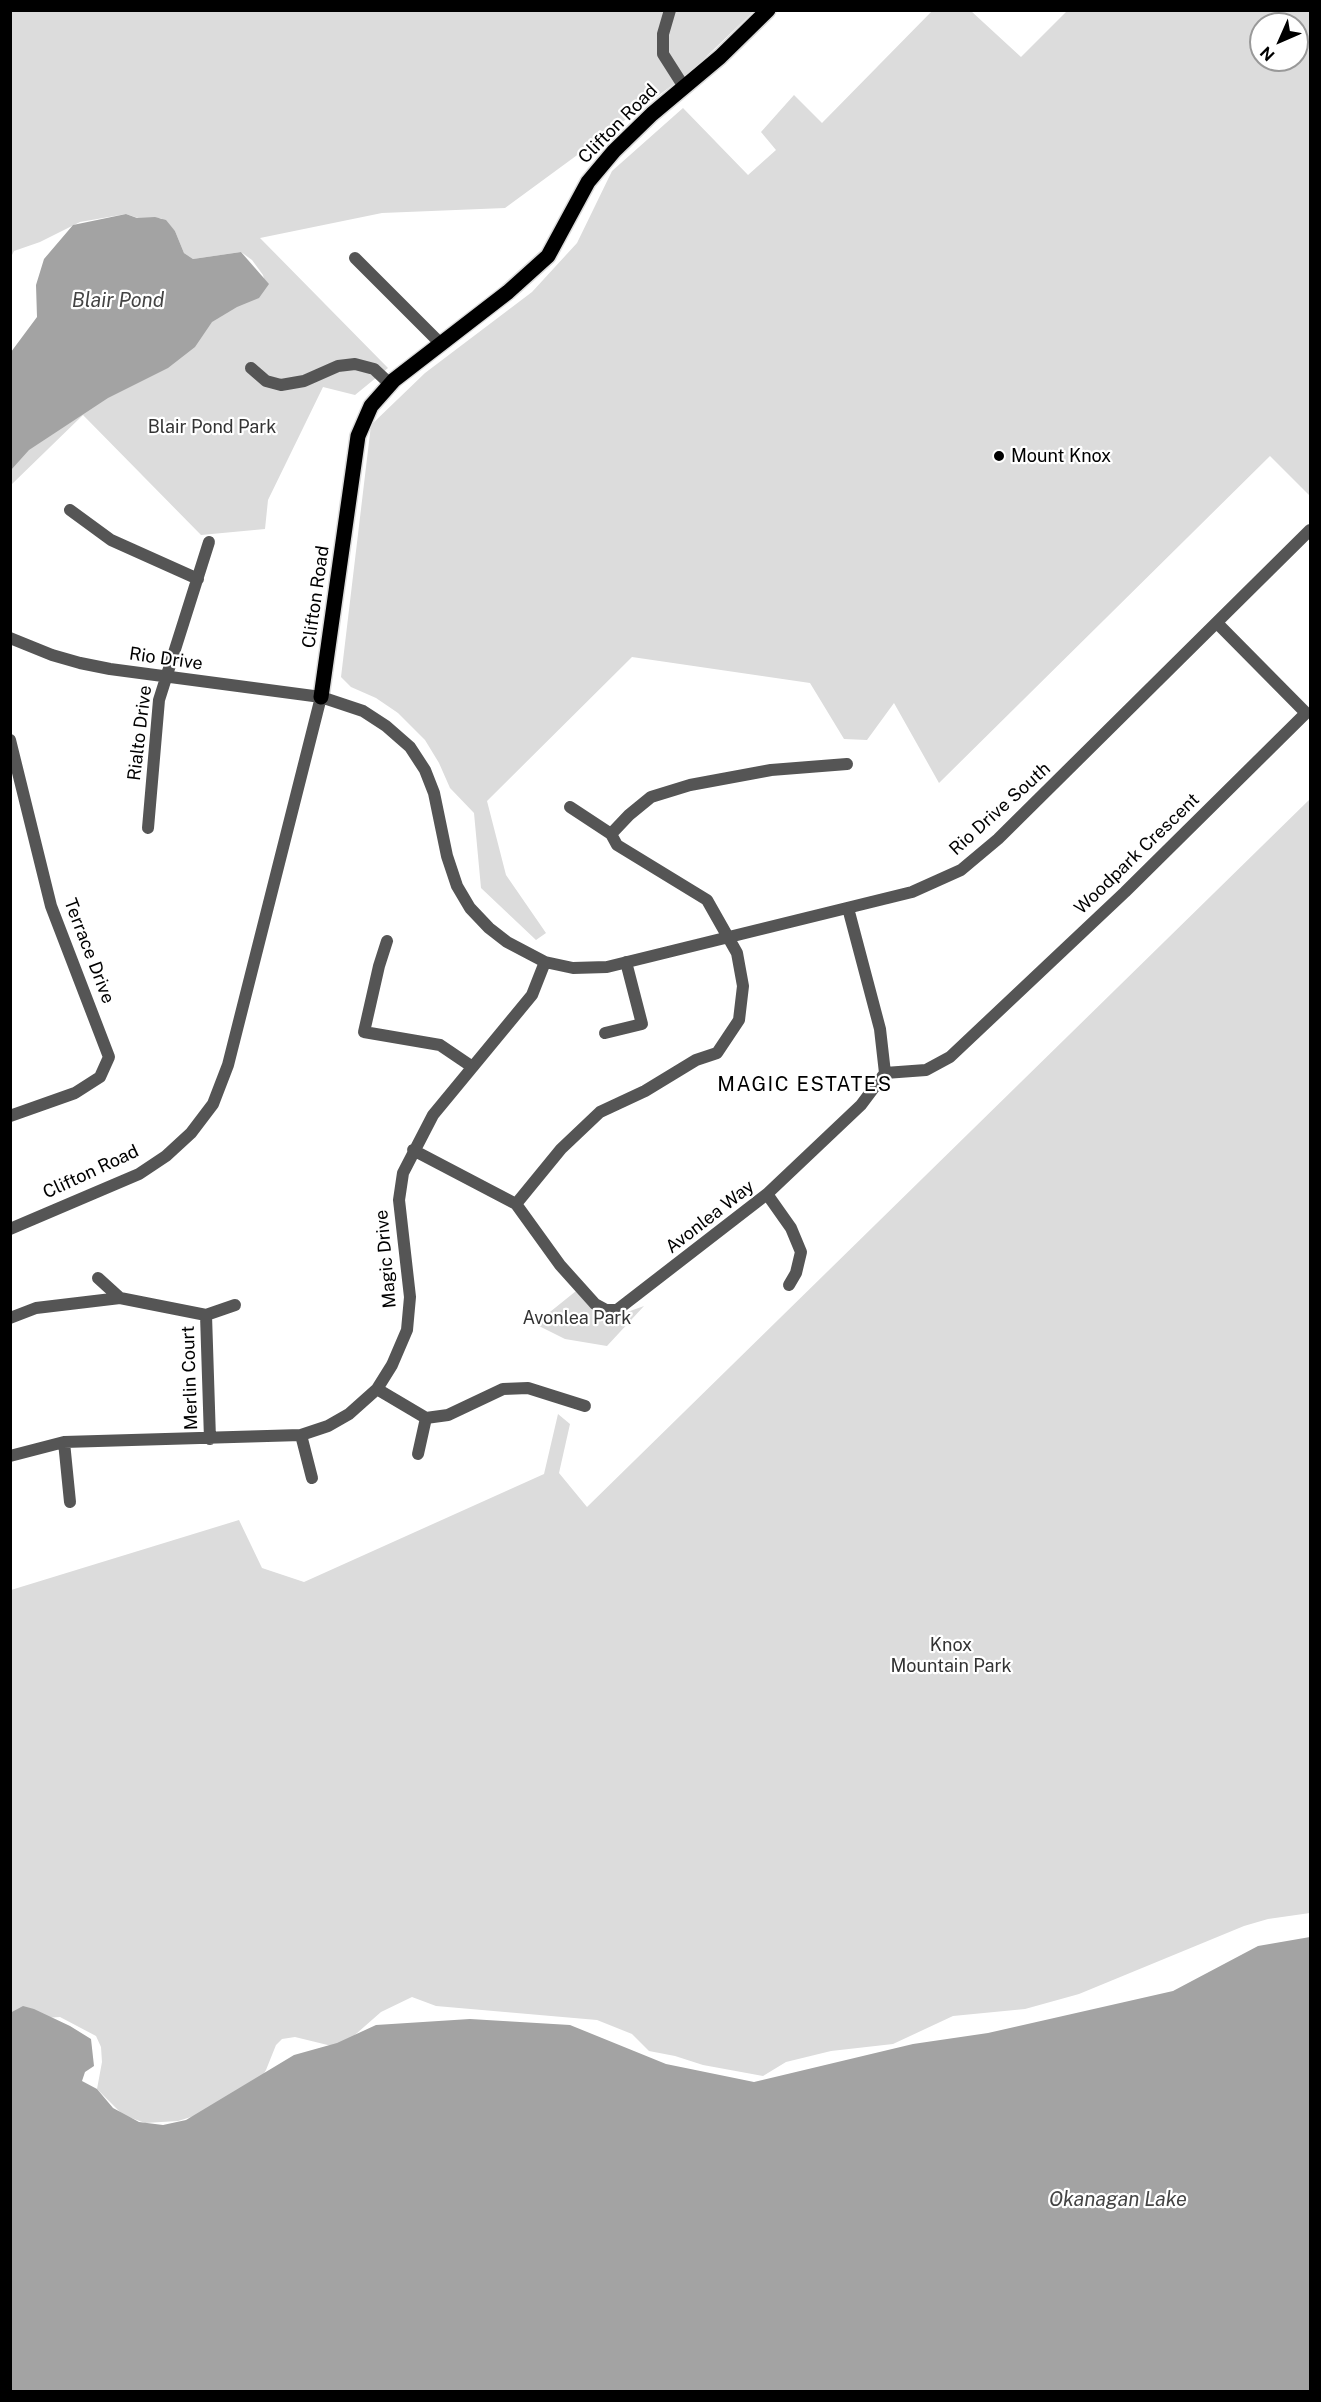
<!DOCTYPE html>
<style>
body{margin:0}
#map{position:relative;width:1321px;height:2402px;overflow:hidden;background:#fff;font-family:"Public Sans",sans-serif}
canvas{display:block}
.frame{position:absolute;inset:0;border:12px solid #000;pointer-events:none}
.north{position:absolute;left:1249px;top:12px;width:60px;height:60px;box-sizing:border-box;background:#fff;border:2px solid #999;border-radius:50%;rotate:225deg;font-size:16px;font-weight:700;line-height:24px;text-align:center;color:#000}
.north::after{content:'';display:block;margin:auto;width:21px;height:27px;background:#000;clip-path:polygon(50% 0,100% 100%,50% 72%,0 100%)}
</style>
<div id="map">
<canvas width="1321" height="2402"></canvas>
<div class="frame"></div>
<div class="north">N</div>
</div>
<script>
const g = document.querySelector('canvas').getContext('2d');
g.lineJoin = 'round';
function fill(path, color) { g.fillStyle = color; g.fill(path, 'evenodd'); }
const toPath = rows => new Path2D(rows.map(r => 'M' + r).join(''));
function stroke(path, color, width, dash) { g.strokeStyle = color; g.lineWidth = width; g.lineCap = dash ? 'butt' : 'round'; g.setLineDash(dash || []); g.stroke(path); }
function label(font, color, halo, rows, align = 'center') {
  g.font = font + ' "Public Sans",sans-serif'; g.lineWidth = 4.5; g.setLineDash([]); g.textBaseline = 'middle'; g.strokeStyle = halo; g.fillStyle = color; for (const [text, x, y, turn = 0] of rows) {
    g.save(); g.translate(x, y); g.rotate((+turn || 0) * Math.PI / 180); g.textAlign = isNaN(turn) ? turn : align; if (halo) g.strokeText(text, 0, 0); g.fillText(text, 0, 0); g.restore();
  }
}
fill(toPath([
 [11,11,754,11,689,73,505,208,382,213,260,238,388,368,355,395,323,387,268,500,265,529,201,535,83,415,11,485,11,444,186,340,265,283,263,275,252,260,241,252,193,259,184,253,175,231,161,218,138,218,126,214,80,222,40,242,14,251,11,257],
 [932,11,971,11,1021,57,1067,11,1310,11,1310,496,1270,456,939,783,894,703,867,740,844,739,810,683,632,657,487,801,506,875,546,933,536,940,481,888,474,813,450,788,439,763,425,740,398,713,376,698,351,687,341,677,371,425,425,373,532,292,577,243,612,171,683,108,748,175,776,150,761,132,794,95,822,123],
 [1261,24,1297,24,1297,60,1261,60],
 [1310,799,1310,1913,1268,1919,1244,1926,1079,1994,1025,2009,953,2016,893,2044,831,2051,786,2062,763,2076,703,2065,675,2056,649,2051,632,2034,597,2020,436,2006,412,1997,381,2012,340,2048,295,2037,282,2039,276,2045,266,2070,260,2080,223,2107,178,2121,145,2123,123,2115,97,2089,102,2062,101,2047,96,2036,60,2017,11,2020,11,1590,239,1520,262,1568,304,1582,544,1474,558,1414,570,1424,559,1473,587,1507],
 [581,1287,619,1315,644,1306,607,1346,565,1339,535,1324]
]), '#dcdcdc');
fill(toPath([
 [126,214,137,218,155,217,166,220,175,231,184,253,193,259,241,252,269,284,259,298,237,307,212,322,195,347,168,368,108,398,29,450,11,470,11,352,37,317,36,285,44,259,73,225],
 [1310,1937,1310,2391,11,2391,10,2013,23,2006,34,2009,70,2026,91,2039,94,2066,85,2072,82,2081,97,2089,113,2108,139,2122,163,2125,186,2120,294,2055,337,2043,376,2025,470,2019,570,2025,666,2064,754,2082,913,2044,988,2033,1173,1991,1258,1946]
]), '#a3a3a3');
const major = toPath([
 [321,697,358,436,371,406,394,380,508,292,548,256,588,182,614,151,652,114,720,57,768,10]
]);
stroke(major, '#dbdbdb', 18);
stroke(toPath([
 [670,10,663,34,663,54,684,87],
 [355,258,441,344],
 [251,368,266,381,281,385,304,381,338,366,355,364,374,369,390,384],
 [70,510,111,540,198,579],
 [10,638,52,655,80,663,110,669,321,697,363,711,386,726,410,747,425,770,434,793,447,856,457,886,470,908,489,928,507,942,545,962,573,968,607,967,912,892,961,870,998,839,1310,530],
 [10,740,51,906,109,1057,100,1077,75,1093,10,1116],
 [148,828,159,700,209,542],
 [611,834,629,815,651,797,690,785,771,770,847,764],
 [387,941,379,966,364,1032,440,1045,471,1066],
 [605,1033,642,1024,626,962],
 [885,1073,926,1070,950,1057,1125,892,1306,713,1218,624],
 [413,1150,516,1204,560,1265,595,1304,606,1310,617,1310,767,1194,861,1105,885,1073,880,1029,848,908],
 [767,1194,791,1228,801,1252,796,1273,789,1285],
 [516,1204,561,1149,600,1112,645,1091,696,1060,717,1053,739,1020,743,986,737,953,707,900,617,845,611,834,570,807],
 [10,1229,139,1174,166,1156,191,1133,213,1104,228,1065,321,697],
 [98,1278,120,1298],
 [206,1315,235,1305],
 [10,1318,36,1308,120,1298,206,1315,210,1439],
 [377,1389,426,1418,448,1415,503,1389,528,1388,585,1406],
 [301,1435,312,1478],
 [64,1442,70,1502],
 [418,1454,426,1418],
 [10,1456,64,1442,301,1435,328,1426,349,1414,377,1389,392,1365,407,1330,410,1297,399,1200,403,1173,433,1115,532,995,545,962]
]), '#555', 12);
stroke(major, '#000', 15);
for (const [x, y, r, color] of [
 [999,456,6,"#000"]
]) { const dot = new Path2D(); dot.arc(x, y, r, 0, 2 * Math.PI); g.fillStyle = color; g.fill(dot); stroke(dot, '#fff', 2); }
label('18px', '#000', '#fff', [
 ["Clifton Road",618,124,-45],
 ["Clifton Road",316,597,-82],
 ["Rio Drive",166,659,8],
 ["Rialto Drive",140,733,-83],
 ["Rio Drive South",1000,809,-42],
 ["Woodpark Crescent",1137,854,-44],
 ["Terrace Drive",89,951,69],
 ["Clifton Road",91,1172,-25],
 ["Avonlea Way",710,1217,-38],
 ["Magic Drive",386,1259,-95],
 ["Merlin Court",190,1378,-92]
]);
label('18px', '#333', '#fff', [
 ["Blair Pond Park",212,427],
 ["Avonlea Park",577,1318],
 ["Knox",951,1645],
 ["Mountain Park",951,1666]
]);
label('18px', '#000', '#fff', [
 ["Mount Knox",1011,456]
], 'left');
label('italic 20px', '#444', '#fff', [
 ["Blair Pond",118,301],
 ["Okanagan Lake",1118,2200]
]);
g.letterSpacing = '1.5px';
label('20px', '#000', '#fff', [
 ["MAGIC ESTATES",805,1085]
]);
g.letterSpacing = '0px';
</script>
